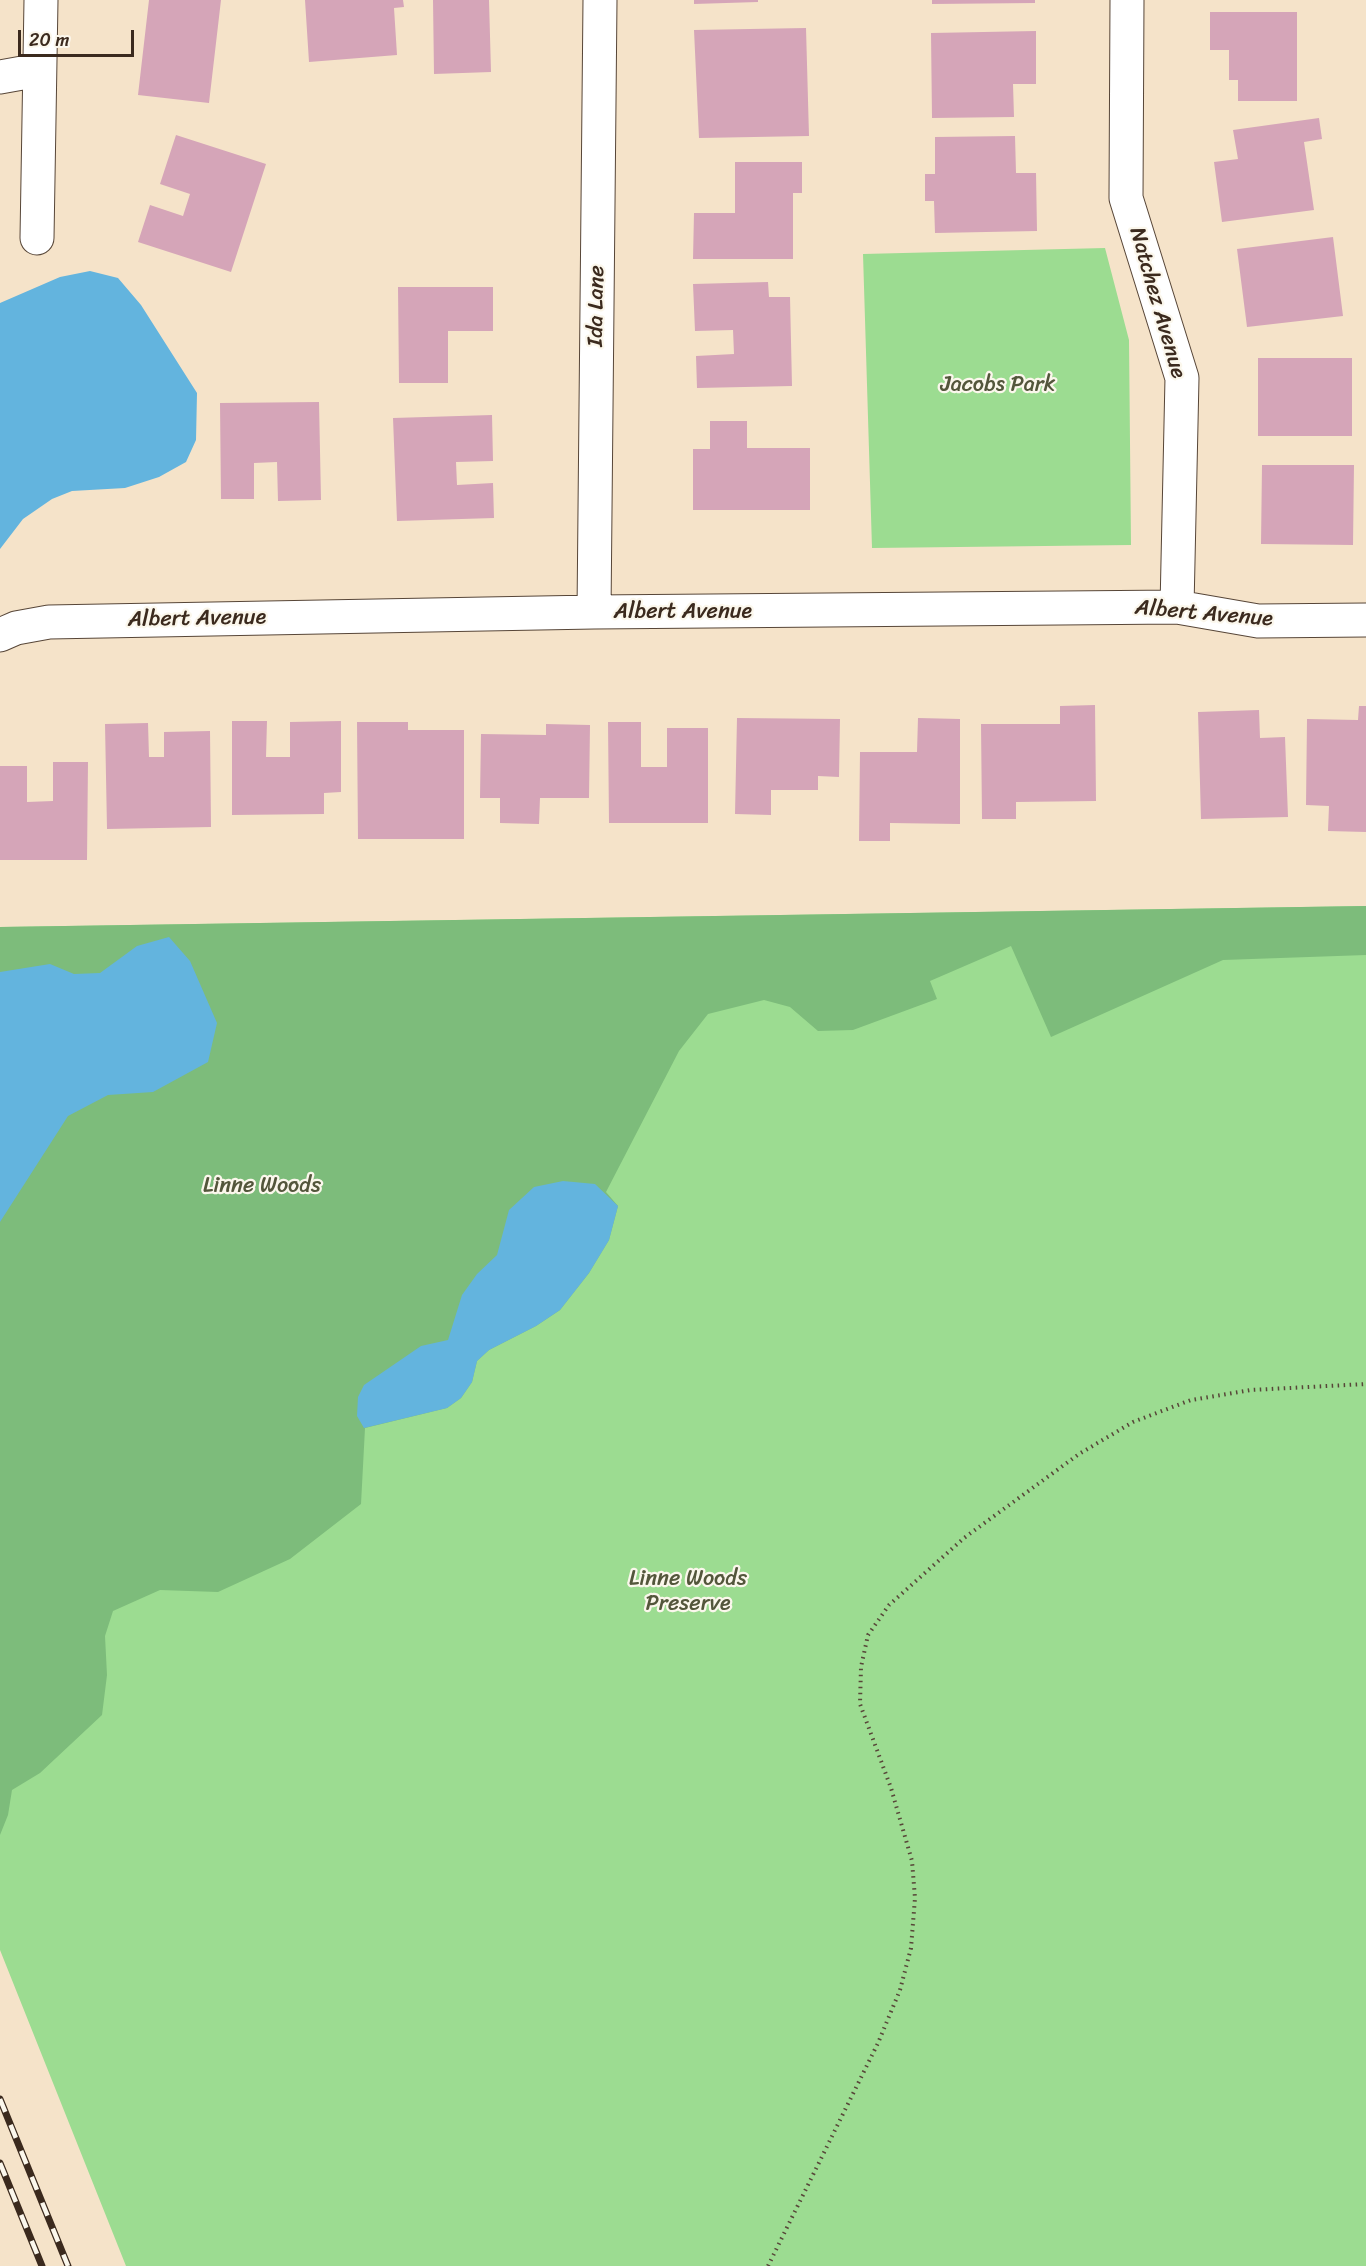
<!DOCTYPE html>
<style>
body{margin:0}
#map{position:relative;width:1366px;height:2266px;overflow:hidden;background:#f5e3c9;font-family:Sriracha,sans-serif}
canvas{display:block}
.scale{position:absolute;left:18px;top:30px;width:116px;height:27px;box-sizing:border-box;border:3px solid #3b2a1e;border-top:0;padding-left:8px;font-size:18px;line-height:21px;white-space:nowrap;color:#3b2a1e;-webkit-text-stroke:4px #fbf7ec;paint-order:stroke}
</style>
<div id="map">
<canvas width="1366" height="2266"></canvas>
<div class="scale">20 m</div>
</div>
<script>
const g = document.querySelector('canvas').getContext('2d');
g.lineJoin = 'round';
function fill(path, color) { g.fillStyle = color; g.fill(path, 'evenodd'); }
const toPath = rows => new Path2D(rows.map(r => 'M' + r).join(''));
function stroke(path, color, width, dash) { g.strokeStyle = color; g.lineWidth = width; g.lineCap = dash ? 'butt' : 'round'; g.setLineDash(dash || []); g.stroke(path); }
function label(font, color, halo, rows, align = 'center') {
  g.font = font + ' Sriracha,sans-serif'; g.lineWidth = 4.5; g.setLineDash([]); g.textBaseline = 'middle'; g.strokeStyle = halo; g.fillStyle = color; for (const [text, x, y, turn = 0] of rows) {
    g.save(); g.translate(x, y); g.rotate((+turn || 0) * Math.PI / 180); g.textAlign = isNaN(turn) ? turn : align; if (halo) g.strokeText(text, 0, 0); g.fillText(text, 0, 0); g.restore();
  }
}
fill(toPath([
 [1105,248,1129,340,1131,545,872,548,863,254],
 [1366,906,1366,2266,126,2266,0,1950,0,927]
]), '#9cdc91');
fill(toPath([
 [1366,906,1366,955,1223,960,1051,1037,1011,946,930,981,937,999,853,1030,818,1031,790,1007,764,1000,708,1014,679,1051,606,1192,618,1206,609,1240,589,1273,560,1310,536,1326,489,1350,477,1361,472,1382,461,1398,447,1408,365,1428,361,1504,290,1559,218,1592,160,1590,113,1611,105,1636,107,1675,102,1715,40,1773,12,1790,8,1815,0,1835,0,927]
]), '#7dbc7b');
fill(toPath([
 [90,271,118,278,141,305,197,393,196,440,186,462,159,477,125,488,72,491,52,499,23,519,0,549,0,303,60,277],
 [169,937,190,961,217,1023,208,1062,153,1092,108,1095,68,1116,0,1222,0,972,50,964,74,974,100,973,137,946],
 [563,1181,595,1184,618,1206,609,1240,589,1273,560,1310,536,1326,489,1350,477,1361,472,1382,461,1398,447,1408,364,1428,357,1416,358,1397,364,1385,421,1346,448,1340,462,1295,477,1274,497,1255,509,1210,534,1187]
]), '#63b4de');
fill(toPath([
 [149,0,221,0,209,103,138,95],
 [305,0,403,0,404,7,394,8,397,55,309,62],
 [433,0,489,0,491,72,434,74],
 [694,0,758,0,758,2,694,4],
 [932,0,1035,0,1035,3,932,4],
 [1210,12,1297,12,1297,101,1238,101,1238,80,1229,80,1229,50,1210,50],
 [806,28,809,136,699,138,694,30],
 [1036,31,1036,84,1013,84,1014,117,932,118,931,33],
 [1319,118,1322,139,1304,142,1314,210,1222,222,1214,162,1238,159,1233,130],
 [176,135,266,164,231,272,138,242,150,205,183,216,190,194,160,184],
 [1015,136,1016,173,1036,173,1037,231,935,233,934,201,925,201,925,174,935,174,935,137],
 [735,162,802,162,802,193,793,193,793,259,693,259,694,213,735,213],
 [1333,237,1343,316,1247,327,1237,249],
 [768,282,769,297,790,297,792,386,697,388,696,356,734,354,733,330,695,331,693,284],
 [398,287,493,287,493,331,448,331,448,383,399,383],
 [1258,358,1352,358,1352,436,1258,436],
 [319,402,321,500,278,501,277,462,254,463,254,499,221,499,220,403],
 [492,415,493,461,456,462,457,485,493,483,494,518,397,521,393,418],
 [710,421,747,421,747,448,810,448,810,510,693,510,693,449,710,449],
 [1262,465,1354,465,1353,545,1261,544],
 [1095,705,1096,801,1016,802,1016,819,982,819,981,724,1060,724,1060,706],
 [1359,706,1366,706,1366,832,1328,831,1329,806,1306,805,1307,719,1358,720],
 [1259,710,1260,738,1285,737,1288,817,1201,819,1198,712],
 [737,718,840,719,839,777,818,776,818,790,771,790,771,815,735,814],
 [918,718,960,719,960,824,890,823,890,841,859,841,860,752,917,752],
 [232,721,267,721,266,757,290,757,290,722,341,721,341,792,324,793,324,814,232,815],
 [357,722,408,722,408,730,464,730,464,839,358,839],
 [608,722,641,722,641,767,667,767,667,728,708,728,708,823,609,823],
 [148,723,149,757,164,757,164,732,210,731,211,827,107,829,105,724],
 [546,724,590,725,589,798,540,798,539,824,500,823,500,798,480,798,481,734,546,735],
 [53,762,88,762,87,860,0,860,0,766,27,766,27,802,53,801]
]), '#d5a5b8');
const street = toPath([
 [1127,0,1126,198,1182,378,1177,607],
 [0,77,39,70],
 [37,238,41,0],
 [594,612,600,0],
 [0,635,16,628,49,622,594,612,1177,607,1258,621,1366,620]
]);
stroke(street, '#574638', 35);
stroke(toPath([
 [768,2266,878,2043,900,1990,911,1948,915,1898,912,1861,891,1788,860,1704,861,1667,868,1635,889,1605,964,1538,1079,1454,1133,1422,1191,1400,1251,1390,1366,1384]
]), '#574638', 4, [1.5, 4.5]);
stroke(street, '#fff', 33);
const rail = toPath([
 [0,2099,68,2266],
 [0,2163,42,2266]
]);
stroke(rail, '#3b2a1e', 7);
stroke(rail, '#fbf7ec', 4.5, [14]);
label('22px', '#3b2a1e', '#fbf7ec', [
 ["Natchez Avenue",1157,303,74],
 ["Ida Lane",597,306,-89],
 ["Albert Avenue",683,612],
 ["Albert Avenue",1204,614,5],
 ["Albert Avenue",197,619,-1]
]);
label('22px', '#53563b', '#fbf7ec', [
 ["Jacobs Park",998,385],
 ["Linne Woods",262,1186],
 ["Linne Woods",688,1579],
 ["Preserve",688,1604]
]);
</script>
